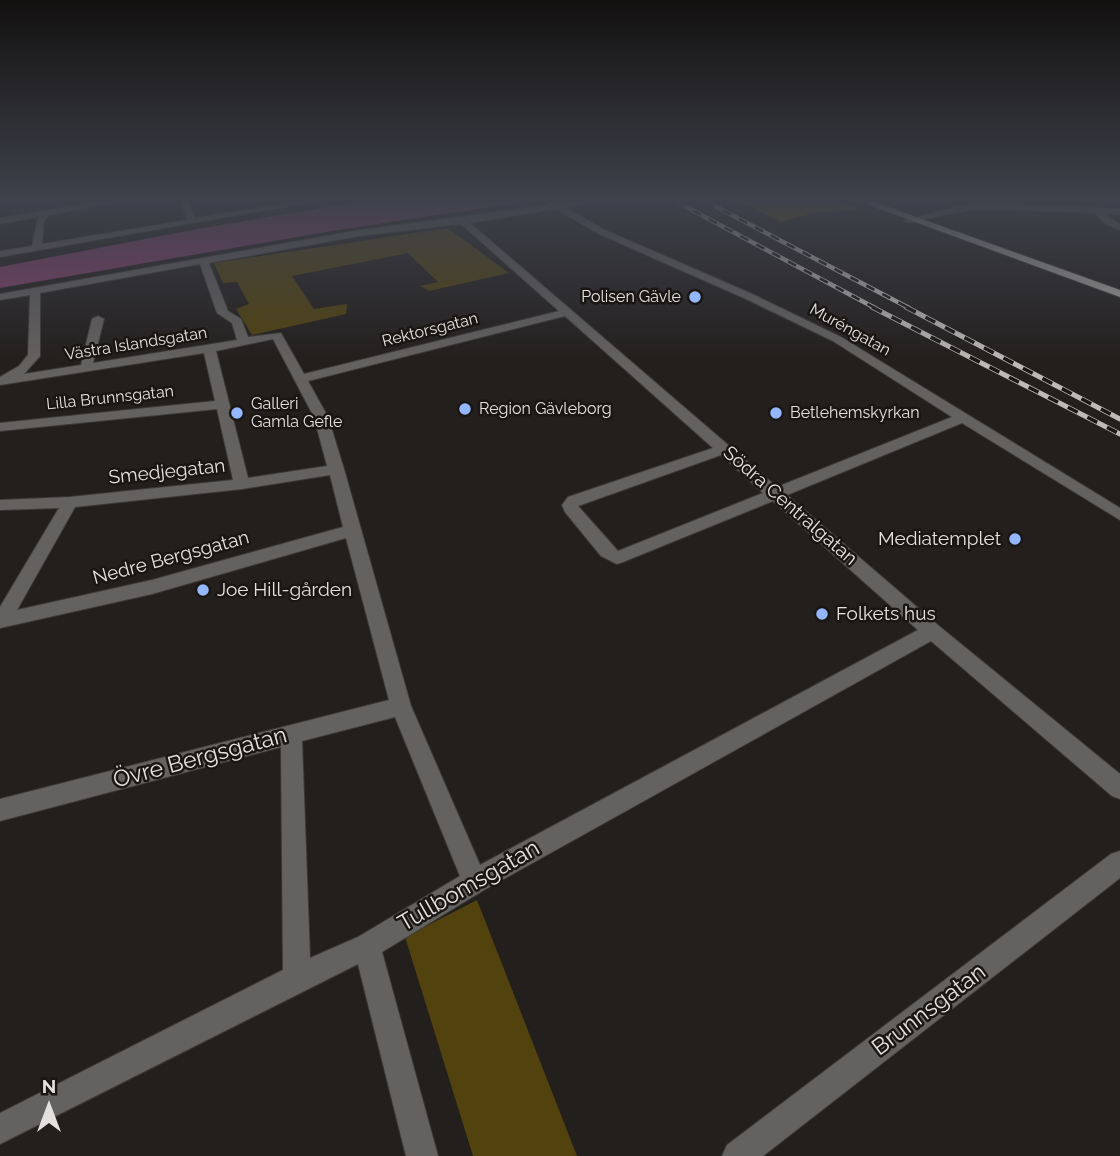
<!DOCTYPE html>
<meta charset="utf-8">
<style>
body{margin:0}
#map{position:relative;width:1120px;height:1156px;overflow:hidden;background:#231f1d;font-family:Raleway,sans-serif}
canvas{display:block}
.north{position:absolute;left:14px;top:1072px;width:70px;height:70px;-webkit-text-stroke:5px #1a1614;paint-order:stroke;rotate:0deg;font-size:19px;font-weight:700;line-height:28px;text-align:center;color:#e3e0df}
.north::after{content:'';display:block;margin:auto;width:24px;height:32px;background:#e3e0df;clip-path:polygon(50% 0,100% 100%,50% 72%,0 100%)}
</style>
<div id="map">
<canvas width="1120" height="1156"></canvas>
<div class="north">N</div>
</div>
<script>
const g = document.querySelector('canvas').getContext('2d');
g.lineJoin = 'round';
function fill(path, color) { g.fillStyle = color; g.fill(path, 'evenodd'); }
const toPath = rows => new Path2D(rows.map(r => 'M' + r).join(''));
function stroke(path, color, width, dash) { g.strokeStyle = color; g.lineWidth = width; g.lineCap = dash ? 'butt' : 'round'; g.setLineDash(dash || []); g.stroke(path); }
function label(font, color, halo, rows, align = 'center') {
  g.font = font + ' Raleway,sans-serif'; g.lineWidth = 5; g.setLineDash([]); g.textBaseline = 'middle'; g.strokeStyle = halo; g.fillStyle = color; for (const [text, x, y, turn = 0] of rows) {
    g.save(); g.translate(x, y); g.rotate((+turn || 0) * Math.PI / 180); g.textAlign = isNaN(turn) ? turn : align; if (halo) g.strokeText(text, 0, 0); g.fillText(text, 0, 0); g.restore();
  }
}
fill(toPath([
 [448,228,509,273,429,291,420,286,438,282,408,253,292,276,314,309,347,304,346,314,252,335,236,309,249,304,237,282,223,283,214,263],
 [477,900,577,1156,473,1156,405,937]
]), '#51420e');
fill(toPath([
 [741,202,843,202,859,209,814,213,781,222]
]), '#624e00');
fill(toPath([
 [357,202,523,202,338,230,0,288,0,267,197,229]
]), '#863f6b');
const minor = toPath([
 [95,202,116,202,50,215,44,221,42,244,187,220,181,202,189,202,195,218,292,202,313,202,0,257,0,251,32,246,38,217,0,224,0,218,95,202],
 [545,202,591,202,566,208,605,230,752,294,841,337,1120,508,1120,520,962,423,787,495,939,626,1120,774,1120,799,1112,796,931,641,484,890,382,952,438,1156,406,1156,358,964,0,1144,0,1113,283,970,281,747,0,821,0,799,389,700,346,538,152,594,0,628,0,607,59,508,0,510,0,500,70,497,233,480,217,409,0,431,0,423,215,401,204,353,0,385,0,377,19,366,28,355,30,295,0,300,0,294,360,230,549,205,545,202],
 [556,209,599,234,744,298,833,341,952,417,777,487,470,223,556,209],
 [461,224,559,311,304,374,281,333,248,337,241,319,228,311,209,263,360,236,461,224],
 [200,264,217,313,232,323,237,340,93,363,104,319,98,316,92,319,81,365,24,374,40,356,40,293,200,264],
 [565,316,713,448,568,497,562,505,565,512,601,556,617,564,623,562,773,501,918,630,480,865,411,706,344,469,328,417,308,381,565,316],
 [273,339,314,417,327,466,248,478,216,351,273,339],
 [721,455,763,493,618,551,578,506,721,455],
 [330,475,343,527,152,580,17,610,75,507,242,489,330,475],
 [395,717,460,876,358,937,310,958,302,741,395,717],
 [993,203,1120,209,1120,215,1105,214,1120,224,1120,230,1104,223,1095,213,993,209,968,210,908,223,904,220,968,204,993,203],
 [1120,851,1120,878,763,1156,722,1156,727,1145,1111,854,1120,851]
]);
const major = toPath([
 [861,202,874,202,1120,290,1120,297,861,202]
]);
stroke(minor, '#3e3a38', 2);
stroke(major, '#3e3a38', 2);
fill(minor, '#646260');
fill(major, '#a8a5a1');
const railFar1 = toPath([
 [677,202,875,308],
 [707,202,909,308]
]);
const rail = toPath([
 [872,307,1120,434],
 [906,307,1120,419]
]);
stroke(railFar1, '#bdbab8', 4.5);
stroke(rail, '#bdbab8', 5);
stroke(railFar1, '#1a1614', 2.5, [9]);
stroke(rail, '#1a1614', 3.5, [11]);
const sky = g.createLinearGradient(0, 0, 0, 364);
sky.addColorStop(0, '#131110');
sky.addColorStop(0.55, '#3f424c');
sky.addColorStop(1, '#3f424c00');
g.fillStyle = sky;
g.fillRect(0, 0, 1120, 364);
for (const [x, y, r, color] of [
 [695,297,7,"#93b7fd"],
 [465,409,7,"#93b7fd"],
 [237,413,7,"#93b7fd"],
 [776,413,7,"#93b7fd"],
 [1015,539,7,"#93b7fd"],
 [203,590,7,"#93b7fd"],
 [822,614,7,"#93b7fd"]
]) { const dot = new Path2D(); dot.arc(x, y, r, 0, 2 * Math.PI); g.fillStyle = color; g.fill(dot); stroke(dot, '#1a1614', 2.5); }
label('16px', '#e3e0df', '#1a1614', [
 ["Polisen Gävle",681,297,"right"],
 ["Galleri",251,404],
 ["Gamla Gefle",251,422],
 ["Region Gävleborg",479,409],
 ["Betlehemskyrkan",790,413]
], 'left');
label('16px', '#e3e0df', '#1a1614', [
 ["Rektorsgatan",430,330,-14],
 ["Muréngatan",850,330,29],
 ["Västra Islandsgatan",136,344,-9],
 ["Lilla Brunnsgatan",110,398,-6]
]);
label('19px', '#e3e0df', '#1a1614', [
 ["Smedjegatan",167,472,-6],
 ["Södra Centralgatan",790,506,41],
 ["Nedre Bergsgatan",171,558,-15]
]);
label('19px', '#e3e0df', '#1a1614', [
 ["Mediatemplet",1001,539,"right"],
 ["Joe Hill-gården",217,590],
 ["Folkets hus",836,614]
], 'left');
label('23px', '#e3e0df', '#1a1614', [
 ["Övre Bergsgatan",200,758,-15],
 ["Tullbomsgatan",469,886,-30],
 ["Brunnsgatan",929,1010,-37]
]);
</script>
